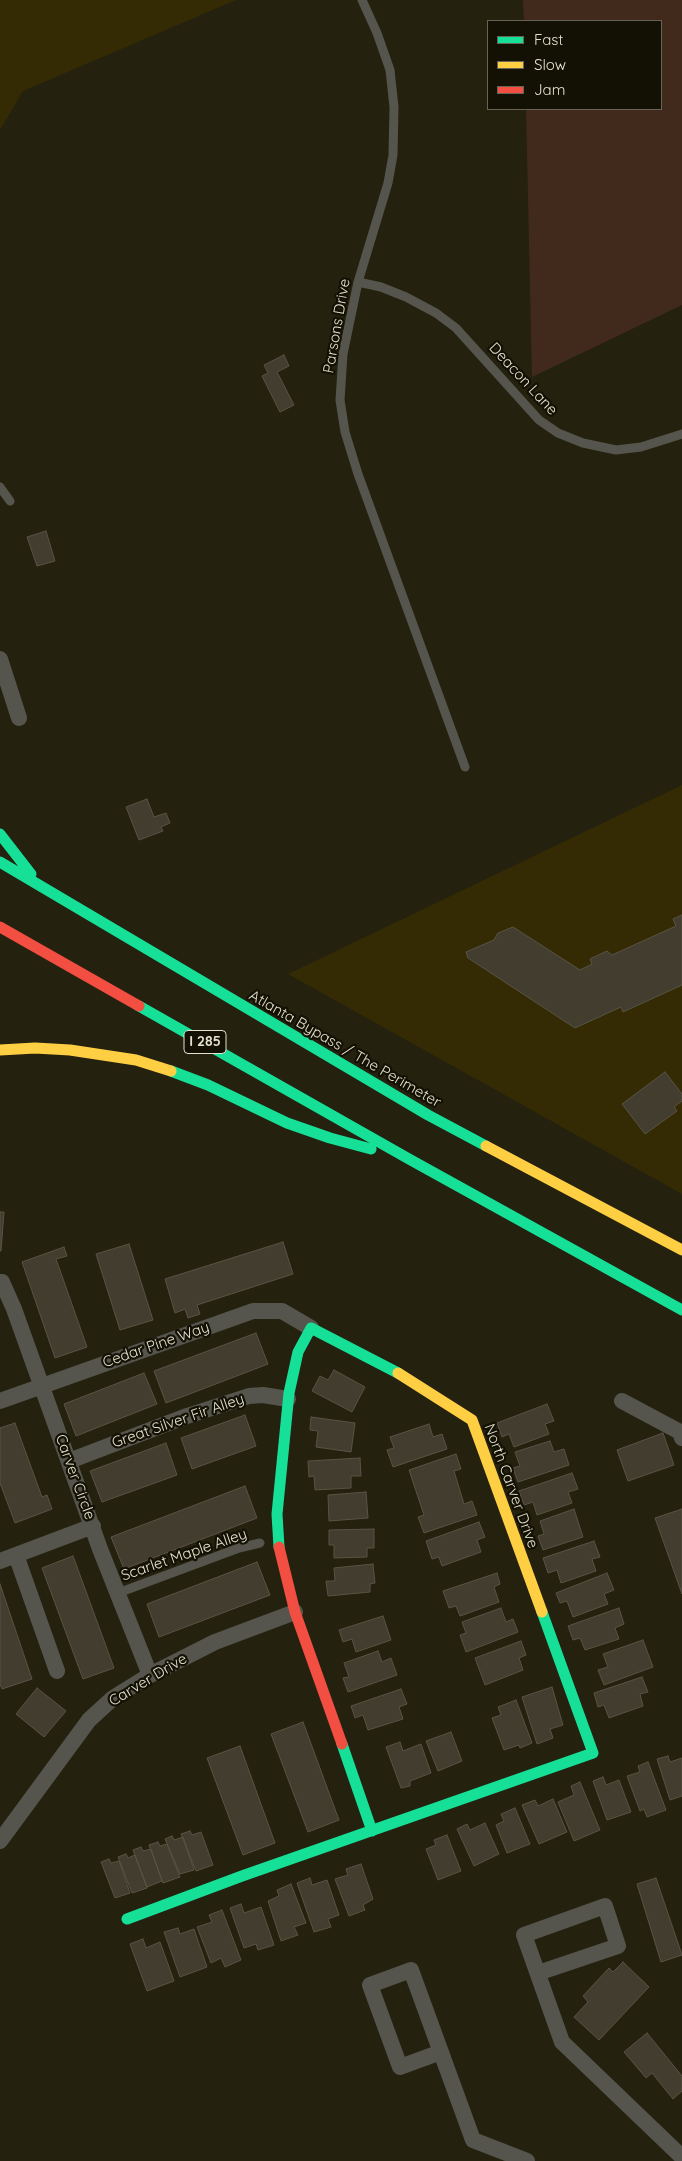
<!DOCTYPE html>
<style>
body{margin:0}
#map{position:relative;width:682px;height:2161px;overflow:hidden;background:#25210f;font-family:Quicksand,sans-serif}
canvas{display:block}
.legend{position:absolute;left:487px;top:20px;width:175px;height:90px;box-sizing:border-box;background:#131004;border:1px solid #676456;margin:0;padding:6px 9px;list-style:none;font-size:15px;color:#e6e2d0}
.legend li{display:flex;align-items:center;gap:10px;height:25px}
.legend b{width:25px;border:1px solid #676456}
</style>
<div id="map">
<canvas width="682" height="2161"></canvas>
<ul class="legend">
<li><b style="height:6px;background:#16e098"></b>Fast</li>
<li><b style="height:6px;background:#ffcf43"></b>Slow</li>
<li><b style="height:6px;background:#f24e42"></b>Jam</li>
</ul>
</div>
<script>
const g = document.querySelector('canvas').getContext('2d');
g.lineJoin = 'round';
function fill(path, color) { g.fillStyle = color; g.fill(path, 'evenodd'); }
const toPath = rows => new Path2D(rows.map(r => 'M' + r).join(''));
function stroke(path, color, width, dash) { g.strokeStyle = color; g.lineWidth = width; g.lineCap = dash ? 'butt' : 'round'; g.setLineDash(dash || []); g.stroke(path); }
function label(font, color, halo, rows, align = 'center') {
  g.font = font + ' Quicksand,sans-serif'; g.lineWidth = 4.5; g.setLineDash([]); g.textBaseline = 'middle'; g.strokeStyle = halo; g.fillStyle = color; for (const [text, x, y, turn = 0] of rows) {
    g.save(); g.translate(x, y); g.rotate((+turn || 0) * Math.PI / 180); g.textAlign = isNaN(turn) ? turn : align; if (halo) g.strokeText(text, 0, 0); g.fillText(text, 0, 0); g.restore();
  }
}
fill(toPath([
 [0,0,236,0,23,91,0,130],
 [682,785,682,1194,288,974]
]), '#342b04');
fill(toPath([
 [523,0,682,0,682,305,532,377,526,109,661,109,661,21,524,21]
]), '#412a1c');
const building = toPath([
 [284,355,289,366,277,372,294,405,280,412,262,376,268,373,264,365,284,355],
 [46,531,55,561,37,566,27,537,46,531],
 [147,799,154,817,166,813,170,823,161,827,163,831,139,840,126,807,147,799],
 [682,915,682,985,623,1012,621,1007,575,1028,468,958,466,952,494,940,498,933,513,927,580,970,592,964,590,959,607,951,612,955,676,926,673,919,682,915],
 [665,1072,682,1094,682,1101,674,1107,677,1111,645,1134,622,1104,665,1072],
 [0,1212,4,1212,1,1251,0,1251,0,1212],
 [283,1242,293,1274,197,1305,200,1314,188,1318,185,1309,175,1313,165,1279,283,1242],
 [129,1244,153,1320,120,1330,96,1254,129,1244],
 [64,1247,67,1256,56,1259,87,1347,55,1358,22,1262,64,1247],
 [256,1333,268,1364,166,1403,154,1371,256,1333],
 [334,1370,365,1387,352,1412,312,1391,320,1376,328,1380,334,1370],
 [144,1373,157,1404,76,1436,64,1404,144,1373],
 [547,1404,554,1421,545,1424,549,1434,514,1447,509,1434,502,1437,497,1423,547,1404],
 [245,1415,256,1446,192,1469,181,1438,245,1415],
 [311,1417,355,1423,351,1452,316,1447,318,1431,310,1430,311,1417],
 [15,1423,42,1497,47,1495,52,1509,15,1523,0,1483,0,1428,15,1423],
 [429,1424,433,1437,442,1434,447,1449,393,1467,387,1450,394,1448,390,1437,429,1424],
 [663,1433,674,1465,628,1481,617,1450,663,1433],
 [550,1441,554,1452,564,1449,569,1465,518,1482,513,1468,520,1466,515,1452,550,1441],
 [166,1443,177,1475,102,1502,90,1471,166,1443],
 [456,1454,461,1469,454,1471,464,1504,472,1501,477,1515,424,1533,418,1517,424,1515,409,1470,456,1454],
 [360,1458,361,1476,351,1476,351,1488,315,1490,314,1476,309,1477,308,1461,360,1458],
 [572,1473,578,1489,568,1492,572,1503,537,1515,533,1502,524,1505,519,1491,572,1473],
 [245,1486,257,1518,124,1569,111,1537,245,1486],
 [366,1492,368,1518,329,1521,328,1495,366,1492],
 [574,1509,583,1537,543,1550,538,1536,544,1534,540,1521,574,1509],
 [682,1509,682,1594,655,1518,682,1509],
 [479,1522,485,1537,477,1540,481,1552,442,1566,439,1557,432,1559,426,1541,479,1522],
 [374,1529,374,1548,367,1548,367,1557,334,1558,334,1545,329,1545,329,1530,374,1529],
 [594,1541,600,1557,592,1559,596,1571,561,1583,557,1570,548,1573,543,1558,594,1541],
 [73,1556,114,1668,83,1679,42,1568,73,1556],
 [257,1562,270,1595,159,1637,147,1604,257,1562],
 [373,1564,375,1583,370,1584,370,1592,328,1596,326,1581,335,1581,334,1568,373,1564],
 [497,1573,500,1584,494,1587,499,1602,460,1616,456,1606,449,1608,443,1591,497,1573],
 [607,1573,614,1590,604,1594,608,1604,573,1617,567,1601,560,1603,556,1593,607,1573],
 [0,1584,32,1679,2,1689,0,1684,0,1584],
 [501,1608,506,1622,513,1619,518,1632,466,1652,460,1635,466,1633,462,1622,501,1608],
 [619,1608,624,1624,615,1628,619,1639,585,1650,580,1638,573,1640,568,1626,619,1608],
 [383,1616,391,1640,356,1652,352,1639,343,1642,339,1630,383,1616],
 [643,1640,653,1667,604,1685,598,1670,608,1667,603,1654,643,1640],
 [521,1641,526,1655,519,1658,523,1670,485,1685,475,1658,521,1641],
 [378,1651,382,1662,391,1658,397,1675,348,1692,343,1678,349,1677,344,1663,378,1651],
 [642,1677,648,1692,640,1694,643,1706,609,1718,604,1705,598,1707,594,1693,642,1677],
 [552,1687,563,1725,550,1729,553,1738,537,1744,522,1697,552,1687],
 [37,1688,66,1711,44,1737,16,1714,37,1688],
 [401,1689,407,1704,399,1707,403,1719,368,1730,363,1715,355,1718,351,1706,401,1689],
 [516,1700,532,1743,520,1748,519,1745,504,1750,492,1718,501,1715,498,1707,516,1700],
 [303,1722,339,1820,308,1832,271,1734,303,1722],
 [451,1732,462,1761,438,1771,426,1741,451,1732],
 [400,1742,403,1751,421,1744,431,1773,410,1781,410,1786,401,1788,386,1747,400,1742],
 [240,1746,275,1843,243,1855,207,1758,240,1746],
 [668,1756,670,1762,682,1758,682,1796,670,1800,657,1759,668,1756],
 [648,1762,666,1810,647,1817,644,1809,640,1811,627,1776,640,1772,638,1766,648,1762],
 [603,1777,606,1785,619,1780,631,1812,607,1820,593,1781,603,1777],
 [580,1782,600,1830,574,1841,558,1802,574,1795,571,1786,580,1782],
 [553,1799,567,1832,539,1844,522,1805,535,1800,538,1806,553,1799],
 [515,1808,530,1844,507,1853,496,1825,504,1821,501,1814,515,1808],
 [485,1823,499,1854,474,1866,457,1829,467,1824,470,1830,485,1823],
 [190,1831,192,1835,201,1832,213,1865,196,1871,181,1834,190,1831],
 [447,1835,461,1871,438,1880,426,1849,436,1845,434,1840,447,1835],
 [172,1836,174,1840,183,1837,194,1870,180,1874,165,1839,172,1836],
 [158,1842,160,1846,167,1844,180,1877,163,1883,149,1845,158,1842],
 [141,1847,143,1851,151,1849,162,1881,147,1887,133,1850,141,1847],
 [126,1854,128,1858,135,1855,147,1888,132,1893,118,1857,126,1854],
 [109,1859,111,1863,119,1861,130,1893,115,1898,101,1862,109,1859],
 [361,1864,373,1899,363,1905,365,1910,349,1916,335,1879,348,1875,346,1869,361,1864],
 [310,1878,312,1885,327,1880,339,1915,328,1919,331,1927,314,1932,297,1883,310,1878],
 [656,1878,682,1955,661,1962,637,1884,656,1878],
 [291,1884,306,1923,294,1927,298,1935,281,1941,268,1901,279,1896,277,1890,291,1884],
 [241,1904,244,1913,261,1907,274,1945,258,1950,256,1944,244,1948,230,1908,241,1904],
 [222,1910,241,1960,225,1967,221,1958,211,1963,197,1927,212,1922,209,1915,222,1910],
 [178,1928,180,1934,194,1929,207,1967,180,1977,164,1932,178,1928],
 [143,1939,146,1948,160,1942,174,1981,147,1991,130,1944,143,1939],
 [623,1962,649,1987,599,2040,574,2017,588,2002,583,1996,609,1968,613,1972,623,1962],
 [647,2033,682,2076,682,2091,673,2099,652,2073,646,2078,624,2052,647,2033]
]);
fill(building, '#433d2f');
stroke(building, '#595345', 1);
stroke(toPath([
 [362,0,377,33,390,70,394,107,393,155,388,183,358,282,343,354,340,400,345,432,358,474,465,767],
 [358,282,381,287,406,297,436,313,456,328,539,420,558,433,583,443,616,450,641,447,682,434],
 [0,487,10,501],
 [118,1593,239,1548,260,1543]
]), '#55554d', 9);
stroke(toPath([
 [0,659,19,718],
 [0,1282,2,1282,14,1309,100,1549,150,1675],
 [0,1401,253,1311,282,1311,311,1328],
 [622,1401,680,1432,682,1438],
 [69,1461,187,1416,249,1396,263,1395,288,1399],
 [16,1555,57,1671],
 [0,1561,93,1526],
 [0,1841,89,1720,113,1698,150,1675,215,1642,295,1612],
 [538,1973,618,1946,605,1906,524,1935,562,2042,682,2157],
 [441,2052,400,2067,370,1985,411,1970,473,2140,527,2161]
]), '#55554d', 16);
stroke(toPath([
 [0,834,31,874],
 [0,862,428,1115,486,1146],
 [139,1006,409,1159,682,1310],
 [171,1071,208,1085,287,1123,330,1138,371,1149],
 [279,1547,277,1514,289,1393,298,1352,311,1328,398,1373],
 [342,1744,372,1831],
 [127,1919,242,1876,593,1753,542,1612]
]), '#16e098', 11);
stroke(toPath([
 [0,1050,35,1048,70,1050,136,1060,171,1071],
 [486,1146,682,1250],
 [398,1373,472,1420,542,1612]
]), '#ffcf43', 11);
stroke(toPath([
 [0,927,139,1006],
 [279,1547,295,1612,342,1744]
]), '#f24e42', 11);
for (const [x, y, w] of [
 [205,1042,42]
]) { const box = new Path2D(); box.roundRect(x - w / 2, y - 11.5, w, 23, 4); g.fillStyle = '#131004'; g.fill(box); stroke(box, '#e6e2d0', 1); }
label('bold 14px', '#e6e2d0', null, [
 ["I 285",205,1042]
]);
label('15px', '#e6e2d0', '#131004', [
 ["Parsons Drive",337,326,-80],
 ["Deacon Lane",523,379,47],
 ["Atlanta Bypass / The Perimeter",345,1049,30],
 ["Cedar Pine Way",156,1345,-19],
 ["Great Silver Fir Alley",178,1421,-19],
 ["Carver Circle",75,1477,70],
 ["North Carver Drive",511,1486,70],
 ["Scarlet Maple Alley",184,1555,-19],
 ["Carver Drive",148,1680,-31]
]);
</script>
